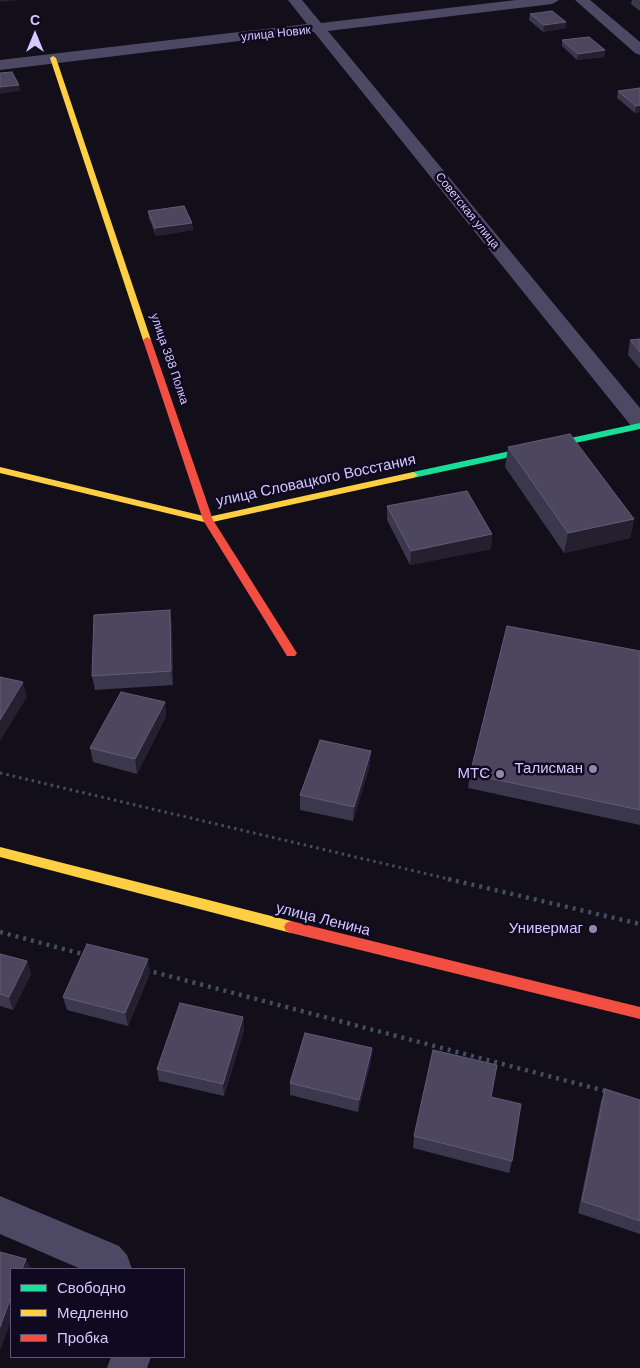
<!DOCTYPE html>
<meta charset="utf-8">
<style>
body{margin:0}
#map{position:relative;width:640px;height:1368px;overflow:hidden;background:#120f1b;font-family:"DM Sans",sans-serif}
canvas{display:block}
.legend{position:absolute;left:10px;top:1268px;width:175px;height:90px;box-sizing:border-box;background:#100a20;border:1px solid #5e5779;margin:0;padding:6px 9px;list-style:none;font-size:15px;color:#d4caff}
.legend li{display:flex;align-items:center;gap:10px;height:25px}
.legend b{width:25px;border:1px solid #5e5779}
.north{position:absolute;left:10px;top:10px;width:50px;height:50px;-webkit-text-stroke:4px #100a20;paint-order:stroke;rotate:0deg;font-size:14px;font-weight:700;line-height:20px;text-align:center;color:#d4caff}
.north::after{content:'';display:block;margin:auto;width:18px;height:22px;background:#d4caff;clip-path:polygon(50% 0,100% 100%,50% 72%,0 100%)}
</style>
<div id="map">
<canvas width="640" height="1368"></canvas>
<ul class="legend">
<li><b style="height:6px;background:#16e098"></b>Свободно</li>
<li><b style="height:6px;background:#ffcf43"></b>Медленно</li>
<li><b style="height:6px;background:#f24e42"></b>Пробка</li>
</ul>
<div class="north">С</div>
</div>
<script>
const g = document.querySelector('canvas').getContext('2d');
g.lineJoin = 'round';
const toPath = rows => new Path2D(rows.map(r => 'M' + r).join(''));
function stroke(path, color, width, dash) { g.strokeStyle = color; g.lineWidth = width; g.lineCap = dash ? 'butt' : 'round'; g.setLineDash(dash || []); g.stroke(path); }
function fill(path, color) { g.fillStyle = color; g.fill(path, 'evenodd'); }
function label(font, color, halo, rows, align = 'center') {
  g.font = font + ' "DM Sans",sans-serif'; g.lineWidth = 5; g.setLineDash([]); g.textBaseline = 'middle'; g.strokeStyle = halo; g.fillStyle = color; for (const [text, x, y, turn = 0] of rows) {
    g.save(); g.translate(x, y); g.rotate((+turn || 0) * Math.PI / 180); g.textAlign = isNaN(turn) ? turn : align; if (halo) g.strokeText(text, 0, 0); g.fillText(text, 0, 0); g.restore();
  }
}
stroke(toPath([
 [0,773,453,880]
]), '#404e5e', 3, [2.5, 4]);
stroke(toPath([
 [448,879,640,924],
 [0,932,86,955],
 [146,970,609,1092]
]), '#404e5e', 4.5, [3, 5]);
fill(toPath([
 [288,0,302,0,321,23,516,0,559,0,552,4,328,31,640,408,640,429,632,427,314,32,0,70,0,60,307,24,288,0],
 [575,0,590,0,640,42,640,55,635,53,575,0],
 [0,1196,119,1246,127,1255,132,1269,81,1269,0,1234,0,1196],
 [111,1357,151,1357,147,1368,107,1368,111,1357]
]), '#4d4965');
fill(toPath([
 [640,423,640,429,413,478,408,475,413,472,640,423]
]), '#16e098');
fill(toPath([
 [53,56,56,58,151,340,150,342,144,342,143,340,50,58,53,56],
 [0,467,208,517,413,472,418,475,413,478,208,523,0,473,0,467],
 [0,847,291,921,296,923,298,927,296,931,291,933,0,857,0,847]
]), '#ffcf43');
fill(toPath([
 [147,337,151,340,213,520,295,650,297,653,295,656,287,656,203,520,143,340,147,337],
 [291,921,640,1007,640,1019,291,933,286,931,284,927,286,923,291,921]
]), '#f24e42');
fill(toPath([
 [632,0,640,0,640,11,631,4],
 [530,14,566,28,543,32,529,20],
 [562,40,605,50,604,57,577,60,562,46],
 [640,88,640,112,635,113,617,98,618,91],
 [148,211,192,223,193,230,156,236,149,218],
 [640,339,640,369,628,355,630,340],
 [508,447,634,519,630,538,564,553,505,467],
 [387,506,492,534,491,549,410,565,387,520],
 [172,625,173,685,95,690,92,676],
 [640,651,640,825,468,788,470,774],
 [165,702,166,716,137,774,93,762,90,748],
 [370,765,353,821,300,810,300,795],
 [0,954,27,961,31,974,13,1010,0,1006],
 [150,973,128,1026,67,1010,63,997],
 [243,1017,244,1030,224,1096,159,1081,157,1069],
 [372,1048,371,1061,358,1112,290,1095,290,1083],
 [605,1089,640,1100,640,1234,578,1213,601,1101],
 [491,1097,512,1161,509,1173,413,1148,414,1136]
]), '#3b374c');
fill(toPath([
 [0,0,20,0,0,2],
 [566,22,566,28,543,32,544,25],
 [605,50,604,57,577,60,578,54],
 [19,85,20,91,0,94,0,87],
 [640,105,640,112,635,113,636,106],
 [192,223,193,230,156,236,155,228],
 [634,519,630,538,564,553,568,533],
 [492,534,491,549,410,565,411,551],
 [170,610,172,625,173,685,171,671],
 [23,682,27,697,0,741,0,720],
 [165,702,166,716,137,774,135,759],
 [371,751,370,765,353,821,354,807],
 [148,959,150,973,128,1026,125,1013],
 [27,961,31,974,13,1010,9,997],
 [243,1017,244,1030,224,1096,223,1084],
 [372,1048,371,1061,358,1112,359,1100],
 [26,1259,31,1269,22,1269],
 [11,1297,11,1321,0,1351,0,1327]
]), '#242030');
const building = toPath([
 [552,11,566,22,544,25,530,14,552,11],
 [589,37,605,50,578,54,562,40,589,37],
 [12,72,19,85,0,87,0,73,12,72],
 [640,88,640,105,636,106,618,91,640,88],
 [184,206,192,223,155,228,148,211,184,206],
 [640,339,640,352,630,340,640,339],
 [570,434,634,519,568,533,508,447,570,434],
 [467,491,492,534,411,551,387,506,467,491],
 [170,610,171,671,92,676,94,615,170,610],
 [507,626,640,651,640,810,470,774,507,626],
 [0,677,23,682,0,720,0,677],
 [121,692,165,702,135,759,90,748,121,692],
 [320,740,371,751,354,807,300,795,320,740],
 [87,944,148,959,125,1013,63,997,87,944],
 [0,954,27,961,9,997,0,994,0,954],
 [180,1003,243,1017,223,1084,157,1069,180,1003],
 [305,1033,372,1048,359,1100,290,1083,305,1033],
 [433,1050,497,1065,491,1097,521,1104,512,1161,414,1136,433,1050],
 [605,1089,640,1100,640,1221,582,1201,605,1089],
 [0,1252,26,1259,22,1269,11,1269,11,1297,0,1327,0,1252]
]);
fill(building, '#4c475f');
stroke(building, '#615b78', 1);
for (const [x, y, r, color] of [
 [593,769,5,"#9089af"],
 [500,774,5,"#9089af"],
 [593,929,5,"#9089af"]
]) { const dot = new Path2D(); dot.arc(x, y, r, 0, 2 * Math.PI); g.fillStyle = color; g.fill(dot); stroke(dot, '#100a20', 2); }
label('12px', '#d4caff', '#100a20', [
 ["улица Новик",276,34,-6],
 ["Советская улица",467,211,51],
 ["улица 388 Полка",169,359,71]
]);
label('15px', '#d4caff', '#100a20', [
 ["улица Словацкого Восстания",316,481,-12],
 ["улица Ленина",323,920,14]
]);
label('15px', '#d4caff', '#100a20', [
 ["Талисман",583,769],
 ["МТС",490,774],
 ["Универмаг",583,929]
], 'right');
</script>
